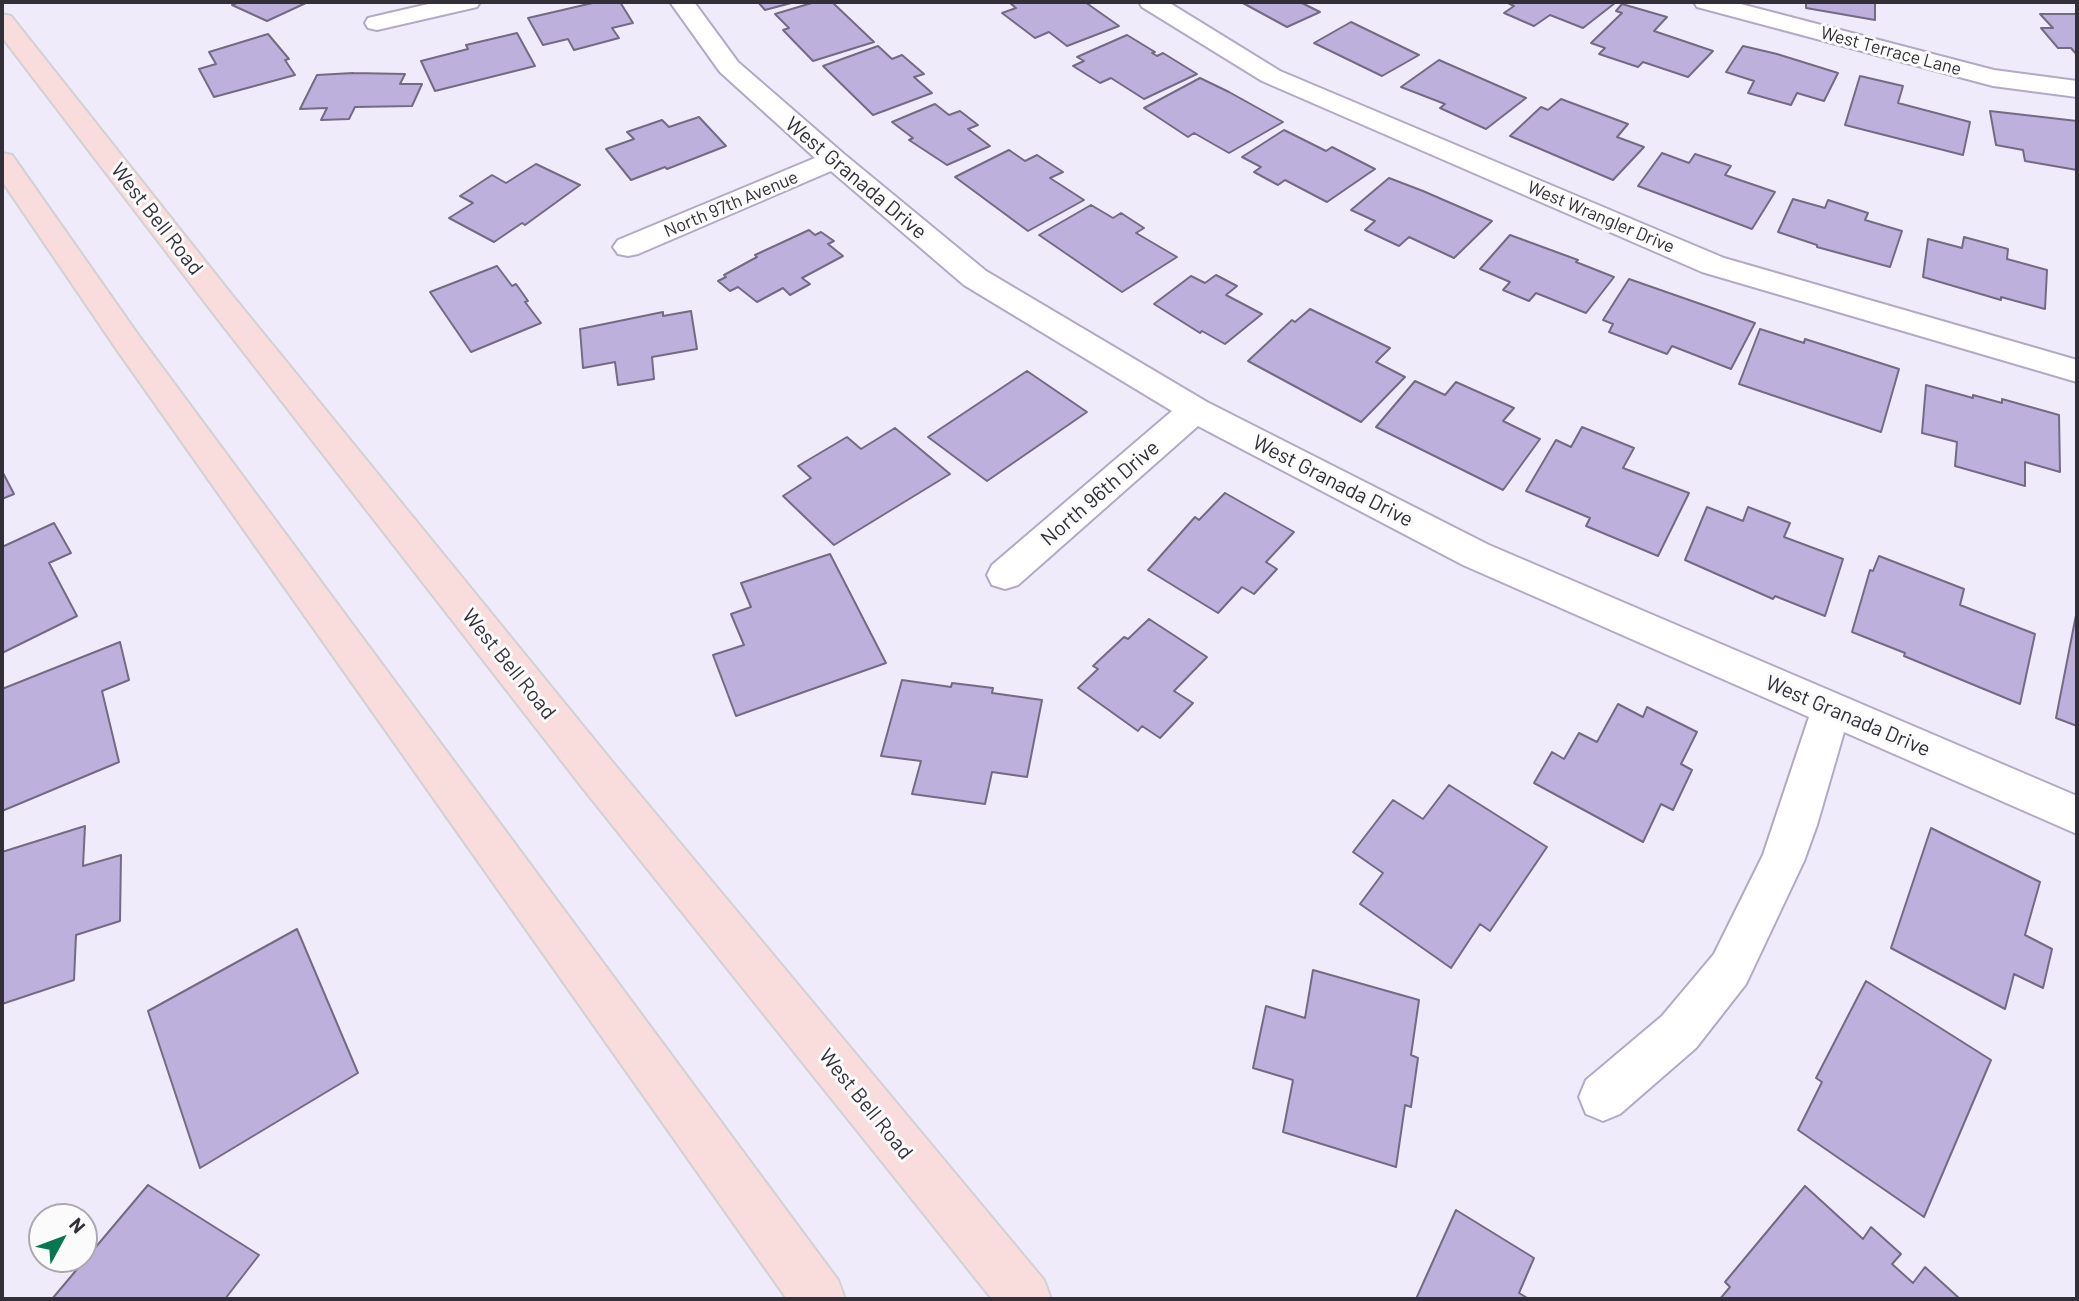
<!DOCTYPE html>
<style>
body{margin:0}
#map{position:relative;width:2079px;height:1301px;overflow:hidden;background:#f0ebfb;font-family:Barlow,sans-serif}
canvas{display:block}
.frame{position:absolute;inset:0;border:4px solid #322f39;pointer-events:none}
.north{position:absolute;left:28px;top:1203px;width:70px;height:70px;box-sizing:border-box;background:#fbfbfb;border:2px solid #aba9ad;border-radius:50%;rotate:49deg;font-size:19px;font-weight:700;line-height:28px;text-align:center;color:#322f39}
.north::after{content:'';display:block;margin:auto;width:24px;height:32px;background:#077751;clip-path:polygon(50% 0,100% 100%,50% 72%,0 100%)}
</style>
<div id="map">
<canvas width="2079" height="1301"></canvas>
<div class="frame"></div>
<div class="north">N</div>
</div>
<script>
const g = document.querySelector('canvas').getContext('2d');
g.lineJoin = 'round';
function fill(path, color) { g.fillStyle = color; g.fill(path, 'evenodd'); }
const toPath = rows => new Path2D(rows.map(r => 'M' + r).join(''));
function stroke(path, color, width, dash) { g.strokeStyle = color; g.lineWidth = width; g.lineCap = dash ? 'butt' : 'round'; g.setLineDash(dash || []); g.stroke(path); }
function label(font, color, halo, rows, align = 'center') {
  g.font = font + ' Barlow,sans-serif'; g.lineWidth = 6; g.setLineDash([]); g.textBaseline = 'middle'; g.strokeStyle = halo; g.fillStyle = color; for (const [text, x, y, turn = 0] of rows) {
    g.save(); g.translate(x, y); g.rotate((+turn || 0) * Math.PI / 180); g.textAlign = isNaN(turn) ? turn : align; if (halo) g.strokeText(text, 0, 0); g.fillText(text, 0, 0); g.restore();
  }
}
const building = toPath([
 [239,2,308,2,267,21,232,5,239,2],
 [597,2,620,2,633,23,612,28,619,38,574,50,568,39,543,45,528,18,597,2],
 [758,2,795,2,765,10,758,2],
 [815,2,832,2,874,42,813,61,783,30,789,28,775,14,815,2],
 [1018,2,1085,2,1119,26,1067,46,1049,32,1035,38,1002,13,1016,8,1011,4,1018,2],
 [1241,2,1300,2,1320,12,1287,27,1241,2],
 [1506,2,1613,2,1615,3,1583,28,1550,15,1534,26,1504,13,1514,6,1506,2],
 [1806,2,1875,2,1875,20,1806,8,1806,2],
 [1622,4,1667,17,1654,31,1713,51,1688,77,1643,62,1638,67,1599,54,1605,48,1591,43,1622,13,1616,11,1622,4],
 [2040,14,2077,14,2077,55,2071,48,2058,48,2041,28,2053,28,2040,14],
 [1351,22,1419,55,1382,76,1314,43,1351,22],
 [517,33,535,66,435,91,421,61,468,49,466,45,517,33],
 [268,34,289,59,285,60,295,75,214,97,199,69,216,64,209,52,268,34],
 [1127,35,1155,52,1152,53,1157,56,1163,53,1197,74,1144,99,1111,78,1100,83,1073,66,1084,61,1077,57,1127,35],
 [878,46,892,59,902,55,924,74,914,77,932,93,873,115,823,66,878,46],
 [1743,46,1777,54,1838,73,1824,101,1797,93,1791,105,1748,93,1754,81,1726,72,1743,46],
 [1439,60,1526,98,1486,129,1440,108,1445,104,1401,87,1439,60],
 [353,73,405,74,400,84,422,84,412,106,355,107,349,119,321,120,327,108,300,109,317,75,353,73],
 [1860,76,1903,86,1898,103,1970,122,1963,155,1845,125,1860,76],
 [1200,78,1229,92,1283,122,1229,153,1194,133,1188,137,1144,108,1200,78],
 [1561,99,1628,124,1617,137,1644,147,1613,180,1510,136,1541,107,1548,110,1561,99],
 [935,104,949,115,960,111,978,125,968,129,990,146,947,165,909,140,913,138,892,122,935,104],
 [1990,111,2077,121,2077,170,2025,161,2023,150,1996,145,1990,111],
 [699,117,726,146,667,169,665,167,631,180,606,149,634,139,627,132,662,120,669,127,699,117],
 [1284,130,1326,151,1332,147,1375,169,1327,202,1285,180,1278,185,1254,172,1261,167,1242,157,1284,130],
 [1009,150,1025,161,1037,155,1063,172,1050,178,1084,200,1028,231,955,177,1009,150],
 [1662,153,1689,163,1695,154,1731,166,1725,175,1775,192,1752,229,1638,186,1662,153],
 [536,164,580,185,525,225,522,223,494,242,449,218,473,203,460,196,492,175,506,183,536,164],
 [1389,178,1423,191,1492,221,1454,258,1409,237,1399,246,1365,230,1375,221,1351,210,1389,178],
 [1793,199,1825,208,1828,200,1868,213,1865,220,1902,231,1890,267,1817,247,1817,245,1778,232,1793,199],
 [1091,205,1113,218,1121,213,1144,228,1136,233,1177,257,1122,292,1039,235,1091,205],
 [809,230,815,235,821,232,834,241,828,244,843,256,802,278,810,284,790,295,783,288,757,302,738,287,730,291,718,281,726,277,724,275,757,257,755,255,809,230],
 [1510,235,1578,260,1576,262,1614,277,1586,313,1536,293,1529,301,1503,290,1510,282,1480,269,1510,235],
 [1964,237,2008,249,2007,259,2047,270,2045,309,2001,297,2001,300,1923,277,1928,239,1962,248,1964,237],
 [497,266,512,286,516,284,528,301,525,302,541,323,471,352,430,292,497,266],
 [1216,275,1237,286,1226,295,1262,314,1225,344,1202,331,1200,333,1154,304,1191,276,1205,283,1216,275],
 [1629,279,1755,323,1731,369,1672,346,1667,354,1609,332,1613,324,1603,320,1629,279],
 [1310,309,1390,348,1376,362,1405,377,1361,422,1248,361,1292,320,1295,322,1310,309],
 [691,311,697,349,652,357,654,379,618,385,615,362,583,368,580,329,663,312,663,316,691,311],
 [1760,329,1804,343,1805,339,1899,369,1881,432,1739,384,1760,329],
 [1027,371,1087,412,987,481,928,437,1027,371],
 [1415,381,1445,395,1456,382,1514,408,1503,421,1540,439,1503,490,1376,427,1415,381],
 [1926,385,1973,398,1973,395,2002,403,2002,399,2059,415,2060,472,2025,462,2025,486,1955,466,1957,442,1922,433,1926,385],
 [1582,427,1634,448,1623,468,1689,493,1658,556,1586,526,1590,518,1526,491,1556,440,1571,447,1582,427],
 [895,428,950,474,834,545,783,496,811,478,798,466,847,437,861,449,895,428],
 [2,471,14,494,2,499,2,471],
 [1225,493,1294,532,1266,562,1277,569,1254,594,1242,587,1218,613,1148,570,1195,517,1199,520,1225,493],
 [1707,507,1743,521,1748,507,1790,523,1784,537,1843,559,1825,616,1775,596,1773,599,1685,560,1707,507],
 [54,523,71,553,49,563,77,616,2,653,2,547,54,523],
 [830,554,886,663,736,716,713,655,744,645,731,614,751,607,741,583,830,554],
 [1879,556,1964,589,1960,605,2035,634,2020,704,1904,656,1905,653,1852,632,1870,570,1873,571,1879,556],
 [2076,615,2077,616,2077,726,2056,718,2076,615],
 [1149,619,1207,657,1174,691,1193,703,1160,738,1142,726,1138,731,1078,688,1098,669,1093,666,1124,637,1128,639,1149,619],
 [120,642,129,680,102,691,119,762,2,811,2,689,120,642],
 [902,680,951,687,952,683,993,688,992,693,1042,700,1027,777,992,772,985,804,912,794,921,761,881,756,902,680],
 [1618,704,1643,717,1647,707,1697,732,1681,764,1692,770,1673,810,1661,804,1643,842,1534,783,1552,752,1564,759,1579,733,1597,742,1618,704],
 [1449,785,1547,847,1490,931,1480,924,1451,968,1360,904,1383,873,1353,852,1393,800,1423,819,1449,785],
 [85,826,83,866,121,855,120,921,76,935,74,980,2,1004,2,852,85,826],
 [1931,828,2040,882,2025,935,2052,949,2043,988,2014,974,2005,1009,1891,948,1931,828],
 [297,929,358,1073,200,1168,148,1011,297,929],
 [1313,970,1419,1000,1411,1055,1418,1058,1411,1107,1405,1105,1396,1167,1283,1132,1293,1080,1253,1068,1266,1006,1305,1018,1313,970],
 [1866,981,1991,1060,1924,1217,1798,1130,1822,1082,1816,1078,1866,981],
 [148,1185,259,1255,225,1299,52,1299,148,1185],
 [1805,1186,1863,1239,1871,1227,1901,1254,1892,1264,1913,1283,1925,1267,1960,1299,1720,1299,1730,1287,1725,1282,1805,1186],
 [1456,1210,1534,1258,1519,1293,1529,1299,1416,1299,1456,1210]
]);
fill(building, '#beb0dc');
stroke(building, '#736b83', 2);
const minor = toPath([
 [437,2,480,2,477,7,377,30,368,28,365,23,368,18,437,2],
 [670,2,694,2,738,62,844,154,986,271,1207,402,1489,545,2077,796,2077,834,1844,732,1817,825,1804,861,1746,984,1696,1048,1620,1114,1603,1121,1586,1114,1579,1097,1586,1080,1662,1016,1714,954,1763,855,1809,717,1463,565,1198,426,1018,585,1005,589,992,585,987,575,992,565,1172,411,964,285,831,171,638,254,628,256,618,254,613,247,618,240,815,158,720,72,670,2],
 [1139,2,1168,2,1280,71,1724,258,2077,360,2077,382,1702,272,1262,81,1142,7,1139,2],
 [1694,2,1733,2,1994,70,2077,81,2077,97,1993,86,1697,7,1694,2]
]);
const major = toPath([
 [2,14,11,16,232,295,615,765,1044,1280,1051,1299,992,1299,585,791,210,309,2,37,2,14],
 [2,153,12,155,139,336,838,1280,845,1299,787,1299,117,350,2,181,2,153]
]);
stroke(minor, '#b2aac4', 4);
stroke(major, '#d2d1d3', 4);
fill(minor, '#fff');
fill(major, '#f9dcdc');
label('18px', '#322f39', '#fbfbfb', [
 ["West Terrace Lane",1891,51,15],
 ["North 97th Avenue",731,204,-23],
 ["West Wrangler Drive",1601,217,23]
]);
label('21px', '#322f39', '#fbfbfb', [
 ["West Granada Drive",856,178,40],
 ["West Bell Road",157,219,52],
 ["West Granada Drive",1333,481,27],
 ["North 96th Drive",1100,493,-41],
 ["West Bell Road",509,664,51],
 ["West Granada Drive",1848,716,23],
 ["West Bell Road",866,1104,51]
]);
</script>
